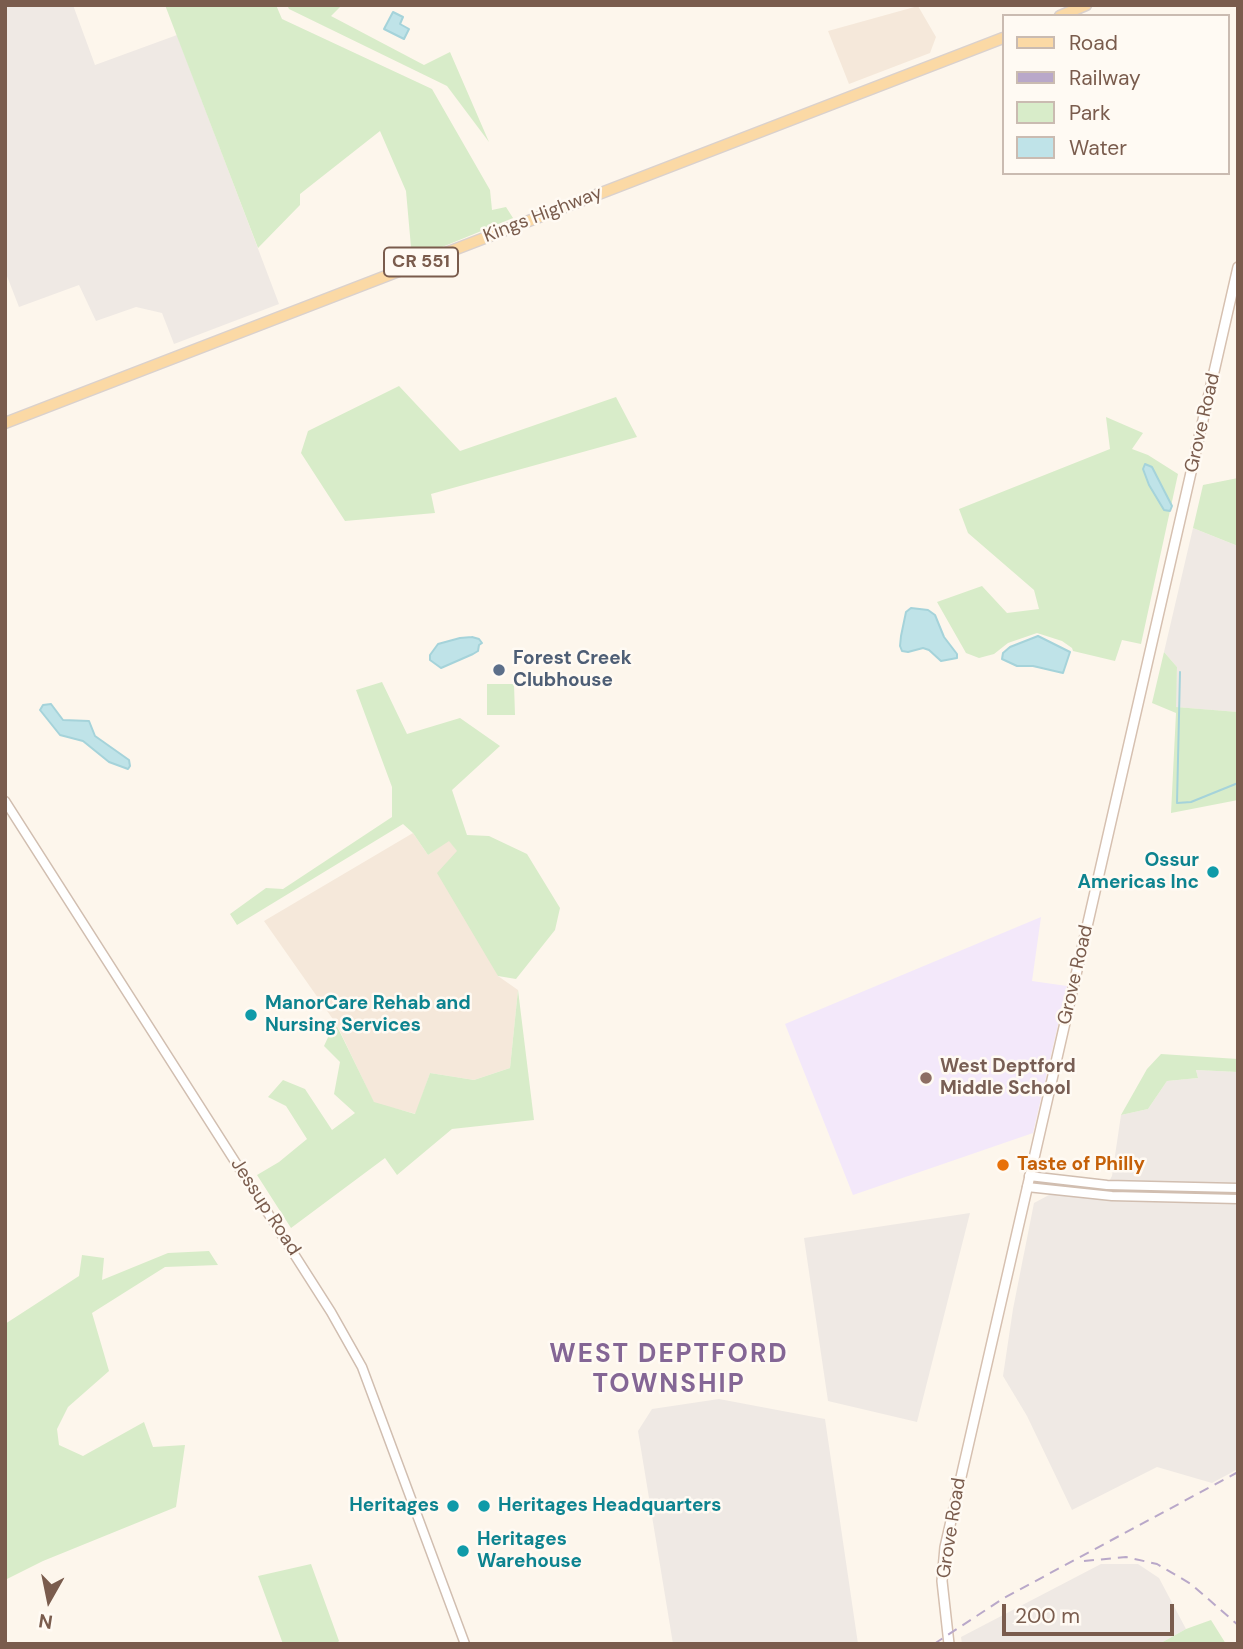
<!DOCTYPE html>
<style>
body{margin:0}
#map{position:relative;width:1243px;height:1649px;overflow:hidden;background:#fdf6ec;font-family:"DM Sans",sans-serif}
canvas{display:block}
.frame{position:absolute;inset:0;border:7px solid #7a5c4d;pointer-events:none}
.legend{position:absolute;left:1002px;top:14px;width:228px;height:161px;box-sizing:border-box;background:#fffaf3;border:2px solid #cabbb1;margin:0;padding:9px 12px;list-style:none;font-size:21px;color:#7a5c4d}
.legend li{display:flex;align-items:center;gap:14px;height:35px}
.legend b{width:35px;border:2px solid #cabbb1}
.north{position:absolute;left:14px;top:1565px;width:70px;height:70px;-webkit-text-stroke:5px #fffaf3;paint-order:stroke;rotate:189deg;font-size:19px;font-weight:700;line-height:28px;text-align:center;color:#7a5c4d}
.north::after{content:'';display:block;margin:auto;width:24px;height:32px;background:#7a5c4d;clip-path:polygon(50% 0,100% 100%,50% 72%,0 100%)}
.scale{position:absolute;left:1002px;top:1604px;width:172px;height:32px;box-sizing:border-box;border:4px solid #7a5c4d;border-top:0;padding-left:9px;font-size:21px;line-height:24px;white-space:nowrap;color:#7a5c4d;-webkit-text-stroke:5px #fffaf3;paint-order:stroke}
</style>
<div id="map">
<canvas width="1243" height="1649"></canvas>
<div class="frame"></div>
<ul class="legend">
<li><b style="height:9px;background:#fbd9a5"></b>Road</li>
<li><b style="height:9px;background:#b9a8c9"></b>Railway</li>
<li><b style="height:19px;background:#d8ecc9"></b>Park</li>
<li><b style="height:19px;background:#bfe3e8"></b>Water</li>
</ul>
<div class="north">N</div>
<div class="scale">200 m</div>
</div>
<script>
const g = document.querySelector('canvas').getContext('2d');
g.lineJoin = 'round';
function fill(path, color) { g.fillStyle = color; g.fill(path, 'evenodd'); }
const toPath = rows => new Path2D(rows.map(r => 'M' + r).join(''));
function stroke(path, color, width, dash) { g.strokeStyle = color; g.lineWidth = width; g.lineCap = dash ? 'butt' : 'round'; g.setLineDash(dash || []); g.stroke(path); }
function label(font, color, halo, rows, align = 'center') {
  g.font = font + ' "DM Sans",sans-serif'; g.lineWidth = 5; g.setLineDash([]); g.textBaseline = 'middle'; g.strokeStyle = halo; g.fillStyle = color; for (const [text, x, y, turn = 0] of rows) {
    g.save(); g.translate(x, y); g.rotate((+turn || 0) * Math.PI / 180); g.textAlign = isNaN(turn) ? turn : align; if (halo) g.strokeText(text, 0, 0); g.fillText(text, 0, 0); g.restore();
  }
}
fill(toPath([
 [918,6,936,37,930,53,849,84,828,31],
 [413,833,428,855,449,840,458,852,498,976,518,990,510,1068,474,1080,430,1073,416,1114,374,1103,337,1025,264,921]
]), '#f5e8da');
fill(toPath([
 [13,5,73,5,95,65,177,35,279,304,174,344,162,313,136,307,96,321,79,285,19,307,5,271,5,8],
 [1193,528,1238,546,1238,712,1175,707,1177,667,1164,652],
 [1196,1070,1238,1072,1238,1469,1212,1483,1157,1467,1072,1510,1027,1416,1003,1376,1013,1309,1034,1203,1049,1195,1082,1193,1107,1185,1112,1176,1121,1115,1148,1109,1167,1081,1198,1078],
 [970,1213,917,1422,828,1401,804,1238],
 [719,1399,825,1419,858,1644,673,1644,638,1431,652,1409],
 [1101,1564,1138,1564,1159,1578,1186,1629,1159,1644,962,1644,961,1637]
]), '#efe9e4');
fill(toPath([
 [1041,917,1032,981,1067,986,1033,1133,853,1195,785,1024]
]), '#f3e8fa');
fill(toPath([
 [165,5,276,5,282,19,432,89,490,190,492,210,506,207,513,218,391,268,390,254,411,247,406,191,380,131,300,194,300,205,258,248],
 [287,5,342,5,331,16,424,65,450,52,489,142,447,86,289,9],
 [399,386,460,451,616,397,637,437,431,494,435,513,345,521,301,453,308,431],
 [1106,417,1143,433,1132,449,1148,455,1178,474,1141,644,1122,640,1115,661,1073,651,1072,648,1062,641,1037,633,1008,643,994,654,979,658,966,653,937,602,982,586,1007,613,1039,609,1034,590,968,533,959,509,1110,449],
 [1238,478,1238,546,1193,528,1203,485],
 [1164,652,1177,667,1176,707,1238,712,1238,800,1171,813,1176,713,1152,703],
 [382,682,407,734,460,718,500,746,452,790,467,835,489,836,527,854,560,908,555,930,516,979,498,976,437,873,457,851,449,841,428,855,413,833,403,824,237,925,230,914,266,888,283,889,392,817,392,787,356,690],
 [487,684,514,684,515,715,487,715],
 [518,990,534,1120,452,1129,397,1175,385,1158,291,1228,257,1175,279,1162,307,1139,286,1106,268,1097,283,1080,305,1089,332,1130,355,1113,334,1094,340,1062,324,1046,335,1022,374,1102,415,1114,430,1073,474,1080,510,1068],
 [1161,1054,1238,1059,1238,1072,1196,1070,1198,1078,1167,1081,1148,1109,1121,1115,1147,1069],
 [209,1251,218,1265,165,1267,92,1313,109,1371,68,1407,57,1429,59,1445,83,1456,144,1422,153,1447,185,1445,176,1507,43,1561,5,1580,5,1324,79,1276,82,1255,104,1258,102,1280,168,1253],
 [311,1564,339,1641,336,1644,283,1644,258,1576],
 [1211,1620,1226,1644,1159,1644,1186,1629]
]), '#d8ecc9');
const water = toPath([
 [393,12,403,17,400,24,409,29,404,39,384,29,393,12],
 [1145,464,1152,467,1172,506,1170,511,1164,510,1149,485,1143,469,1145,464],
 [911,608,928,610,935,615,944,637,957,654,957,658,941,661,929,650,923,648,908,652,902,651,900,646,901,636,906,612,911,608],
 [1038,636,1070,652,1063,673,1033,666,1017,666,1002,659,1003,653,1010,647,1038,636],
 [472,637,479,639,482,643,479,645,478,651,473,654,441,668,430,660,430,655,438,644,460,638,472,637],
 [51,704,63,720,89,721,95,736,129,760,130,766,128,769,109,762,83,741,60,735,40,710,43,705,51,704]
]);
fill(water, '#bfe3e8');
stroke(water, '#a5d3da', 2);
stroke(toPath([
 [1180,672,1177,803,1191,802,1238,783]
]), '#a5d3da', 2);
const tertiary = toPath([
 [5,801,331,1312,362,1367,465,1644],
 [1029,1176,1107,1185,1238,1188],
 [1027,1187,1112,1196,1238,1199]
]);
const secondary = toPath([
 [949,1644,942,1581,945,1547,1238,267]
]);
const primary = toPath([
 [1060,16,1086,5],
 [5,423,1003,38]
]);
stroke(tertiary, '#d1beb0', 11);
stroke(secondary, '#d6c0b0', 12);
stroke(primary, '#dad1cd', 13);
stroke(tertiary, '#fff', 8);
stroke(secondary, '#fff', 9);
stroke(primary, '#fbd9a5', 10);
stroke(toPath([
 [1084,1561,1126,1557,1157,1564,1191,1584,1238,1625],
 [934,1644,1004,1598,1238,1472]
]), '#b9a8c9', 2, [10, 7]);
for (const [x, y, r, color] of [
 [499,670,7,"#5c6f8a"],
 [1213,872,7,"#0f9aa8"],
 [251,1015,7,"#0f9aa8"],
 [926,1078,7,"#8d6e63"],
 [1003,1165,7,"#e8710a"],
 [453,1506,7,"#0f9aa8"],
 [484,1506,7,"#0f9aa8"],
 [463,1551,7,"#0f9aa8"]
]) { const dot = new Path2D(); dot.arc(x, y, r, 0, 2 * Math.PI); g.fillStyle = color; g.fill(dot); stroke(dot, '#fffaf3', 2.5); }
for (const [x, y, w] of [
 [421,262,74]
]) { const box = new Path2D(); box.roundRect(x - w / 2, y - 14.5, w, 29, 5); g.fillStyle = '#fffaf3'; g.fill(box); stroke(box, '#7a5c4d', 2); }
label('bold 18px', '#7a5c4d', null, [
 ["CR 551",421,262]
]);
label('19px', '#7a5c4d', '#fffaf3', [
 ["Kings Highway",543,215,-21],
 ["Grove Road",1203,423,-77],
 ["Grove Road",1076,975,-77],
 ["Jessup Road",265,1207,57],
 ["Grove Road",952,1528,-81]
]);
label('bold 19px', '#4e5e75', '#fffaf3', [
 ["Forest Creek",513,659],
 ["Clubhouse",513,681]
], 'left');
label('bold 19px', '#0d838f', '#fffaf3', [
 ["Ossur",1199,861,"right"],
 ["Americas Inc",1199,883,"right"],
 ["ManorCare Rehab and",265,1004],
 ["Nursing Services",265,1026],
 ["Heritages",439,1506,"right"],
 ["Heritages Headquarters",498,1506],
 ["Heritages",477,1540],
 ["Warehouse",477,1562]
], 'left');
label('bold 19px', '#785e54', '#fffaf3', [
 ["West Deptford",940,1067],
 ["Middle School",940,1089]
], 'left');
label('bold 19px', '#c56008', '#fffaf3', [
 ["Taste of Philly",1017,1165]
], 'left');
g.letterSpacing = '2px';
label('bold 26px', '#846695', '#fffaf3', [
 ["WEST DEPTFORD",669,1355],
 ["TOWNSHIP",669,1385]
]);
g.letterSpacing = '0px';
</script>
